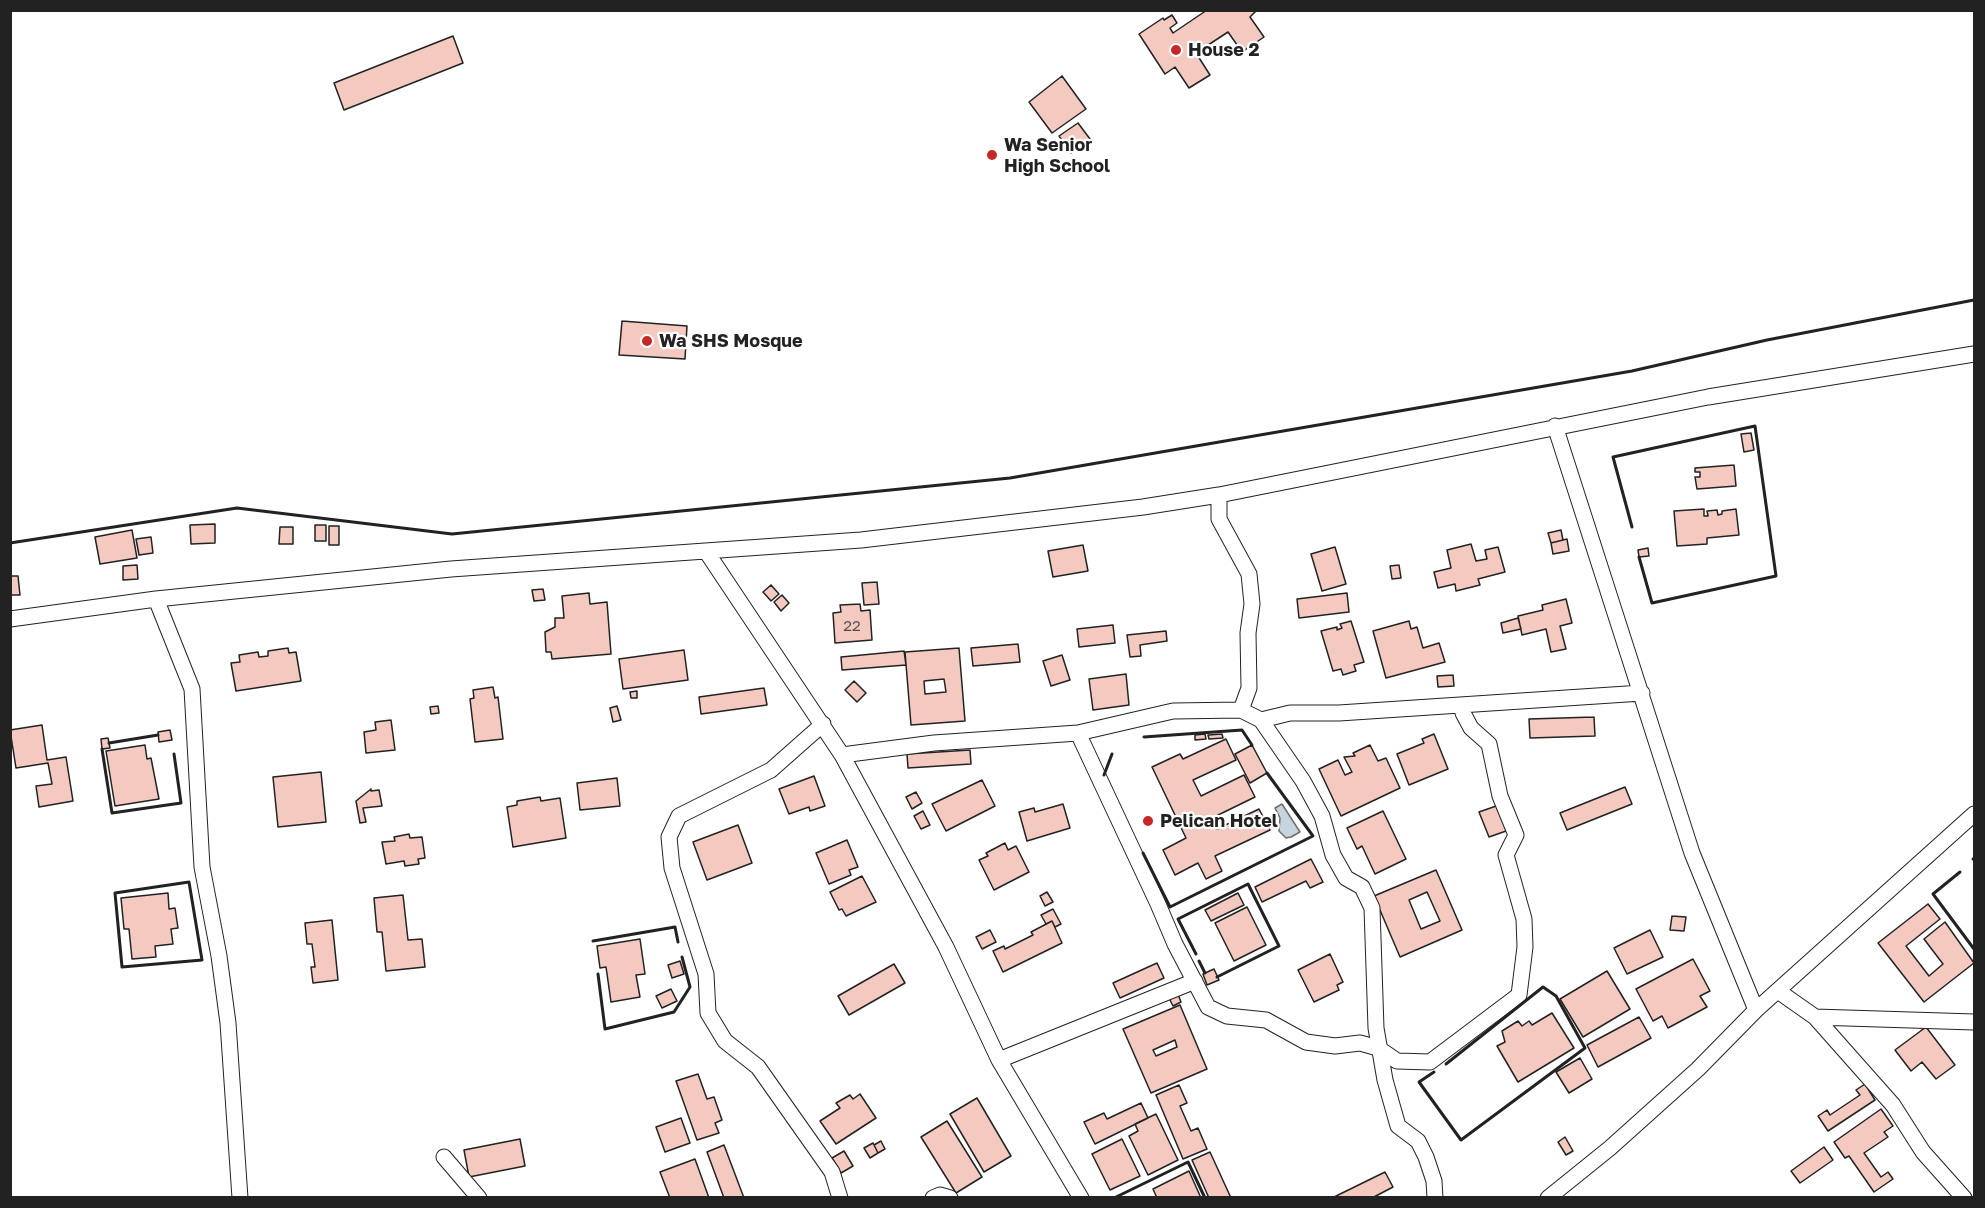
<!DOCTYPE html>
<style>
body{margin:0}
#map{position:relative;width:1985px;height:1208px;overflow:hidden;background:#fff;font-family:"Golos Text",sans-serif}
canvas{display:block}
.frame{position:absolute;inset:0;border:12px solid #222;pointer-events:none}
</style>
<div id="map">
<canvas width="1985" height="1208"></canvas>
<div class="frame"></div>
</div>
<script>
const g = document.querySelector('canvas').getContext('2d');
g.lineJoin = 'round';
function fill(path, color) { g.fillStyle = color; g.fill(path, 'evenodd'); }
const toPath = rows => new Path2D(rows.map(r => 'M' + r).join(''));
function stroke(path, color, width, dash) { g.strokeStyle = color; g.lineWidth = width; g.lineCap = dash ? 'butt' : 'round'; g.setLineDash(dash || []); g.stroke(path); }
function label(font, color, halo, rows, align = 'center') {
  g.font = font + ' "Golos Text",sans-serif'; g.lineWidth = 4.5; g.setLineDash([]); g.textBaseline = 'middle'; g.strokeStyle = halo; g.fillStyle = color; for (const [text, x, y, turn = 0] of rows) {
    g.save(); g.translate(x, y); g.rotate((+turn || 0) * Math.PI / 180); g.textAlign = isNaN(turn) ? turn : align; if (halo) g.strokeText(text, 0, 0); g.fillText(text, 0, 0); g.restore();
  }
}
const water = toPath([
 [1282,804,1300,832,1291,837,1286,838,1279,831,1280,818,1275,808,1282,804]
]);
fill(water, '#c7d3dd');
stroke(water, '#6f6f6f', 1.5);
const building = toPath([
 [1207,10,1257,10,1250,17,1264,37,1242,52,1228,32,1196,53,1210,75,1189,88,1175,67,1165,74,1139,34,1163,18,1164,20,1172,15,1177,23,1170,28,1173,33,1207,10],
 [453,36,463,63,344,110,334,83,453,36],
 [1062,76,1086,109,1052,133,1029,102,1062,76],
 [1078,123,1090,139,1071,153,1059,136,1078,123],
 [622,321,687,326,685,359,619,355,622,321],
 [1751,433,1754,450,1744,452,1741,434,1751,433],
 [1734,465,1736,486,1697,489,1695,477,1700,477,1700,472,1695,472,1695,468,1734,465],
 [1704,509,1704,516,1708,516,1707,511,1717,510,1718,515,1722,514,1722,511,1736,509,1739,535,1707,538,1707,544,1677,546,1674,511,1704,509],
 [215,524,215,543,191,544,190,525,215,524],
 [315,525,326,525,326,541,315,541,315,525],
 [329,526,339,526,339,545,329,545,329,526],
 [280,527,293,527,293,544,279,544,280,527],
 [132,530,137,558,100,564,95,537,132,530],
 [1561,530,1563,540,1551,543,1548,533,1561,530],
 [151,537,153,553,139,555,136,539,151,537],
 [1567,539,1569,551,1553,554,1551,543,1567,539],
 [1471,544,1476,561,1487,559,1485,550,1498,547,1505,572,1478,579,1480,585,1456,591,1455,584,1438,588,1434,572,1451,568,1447,550,1471,544],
 [1083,545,1088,571,1053,577,1048,551,1083,545],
 [1335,547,1346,584,1322,591,1311,554,1335,547],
 [1648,548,1649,556,1639,557,1638,550,1648,548],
 [137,565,138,579,123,580,123,566,137,565],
 [1399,565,1401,578,1392,579,1390,566,1399,565],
 [10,576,18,576,20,595,10,595,10,576],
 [877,582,879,604,864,605,862,583,877,582],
 [771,585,779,594,771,601,763,592,771,585],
 [543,589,545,600,534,601,532,590,543,589],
 [589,593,590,604,607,602,611,654,552,659,551,652,546,652,545,632,555,627,555,618,564,618,562,596,589,593],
 [1347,593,1349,612,1299,618,1297,599,1347,593],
 [782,595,789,603,781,611,774,602,782,595],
 [1566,599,1572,623,1560,626,1566,649,1551,652,1546,629,1522,635,1518,616,1543,610,1542,605,1566,599],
 [860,604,861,611,870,610,872,640,835,643,833,613,841,612,840,605,860,604],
 [1518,618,1521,629,1503,633,1501,623,1518,618],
 [1351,621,1364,662,1354,665,1356,671,1343,675,1341,669,1333,671,1321,631,1337,627,1337,630,1342,628,1340,624,1351,621],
 [1409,621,1411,629,1417,627,1423,648,1439,643,1445,662,1386,678,1373,631,1409,621],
 [1113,625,1115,643,1079,647,1077,629,1113,625],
 [1166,631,1167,641,1140,645,1141,656,1130,657,1127,635,1166,631],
 [1018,644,1020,662,973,666,971,648,1018,644],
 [288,648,289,653,296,652,301,681,236,691,231,663,240,662,239,655,258,652,259,657,268,656,268,651,288,648],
 [959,648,965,721,911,725,905,652,959,648],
 [944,679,946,692,925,694,924,681,944,679],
 [684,650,688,680,623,689,619,659,684,650],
 [904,651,906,665,842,670,841,657,904,651],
 [1062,655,1070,680,1051,686,1043,661,1062,655],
 [1126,674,1129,705,1093,710,1089,679,1126,674],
 [1453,675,1454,686,1438,687,1437,676,1453,675],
 [854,681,866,693,857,702,845,690,854,681],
 [493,687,495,698,498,697,503,739,475,742,470,699,474,698,473,690,493,687],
 [764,688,767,705,701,714,699,697,764,688],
 [637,691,637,698,631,698,630,692,637,691],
 [438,706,439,713,431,714,430,707,438,706],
 [617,706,621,720,613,722,610,708,617,706],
 [1594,717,1595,736,1530,738,1529,719,1594,717],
 [391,720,395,750,366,753,364,732,376,730,375,722,391,720],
 [42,725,47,760,66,757,73,801,39,807,36,786,52,784,48,763,16,768,10,730,42,725],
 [170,730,172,740,159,742,158,732,170,730],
 [1205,734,1206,739,1195,740,1195,735,1205,734],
 [1222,734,1223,738,1209,739,1208,735,1222,734],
 [1434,734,1448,769,1409,785,1397,754,1424,743,1422,739,1434,734],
 [108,738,110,748,102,749,101,739,108,738],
 [1226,739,1236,760,1193,780,1201,796,1244,775,1255,797,1212,818,1217,829,1259,809,1270,830,1215,856,1222,871,1206,879,1198,863,1175,875,1163,850,1186,838,1152,767,1180,754,1183,759,1226,739],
 [145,745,147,759,151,758,159,799,115,806,106,751,145,745],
 [1252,745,1267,773,1250,783,1235,754,1252,745],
 [1370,745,1378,761,1386,758,1400,788,1341,816,1319,769,1338,760,1345,775,1352,772,1344,757,1355,756,1353,753,1370,745],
 [970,750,971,764,908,768,907,754,970,750],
 [321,772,326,822,278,827,273,777,321,772],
 [814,776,825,806,810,811,809,807,789,814,779,789,814,776],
 [617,778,620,806,580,810,577,783,617,778],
 [982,780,995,806,946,831,932,804,982,780],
 [1625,787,1632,804,1567,830,1560,813,1625,787],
 [371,789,371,791,379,790,382,806,363,808,366,822,360,823,356,801,371,789],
 [916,792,922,803,912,809,906,797,916,792],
 [540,797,541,801,560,798,566,838,513,847,507,807,517,805,517,801,540,797],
 [1063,804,1070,828,1027,841,1019,812,1034,808,1035,812,1063,804],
 [1499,805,1509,830,1489,837,1479,812,1499,805],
 [923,811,930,825,921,829,914,816,923,811],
 [1383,811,1406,859,1375,874,1362,846,1357,849,1347,828,1383,811],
 [738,825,752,863,707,880,693,842,738,825],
 [409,834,410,838,422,837,425,858,418,859,419,864,405,866,404,861,386,864,382,842,395,841,394,837,409,834],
 [847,840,858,867,849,870,851,875,829,884,816,853,847,840],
 [1005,843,1008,850,1016,846,1029,872,994,890,979,860,988,856,986,853,1005,843],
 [1311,859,1323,882,1310,888,1306,881,1262,902,1255,887,1311,859],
 [1436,870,1462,930,1400,957,1374,896,1436,870],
 [1427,892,1440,921,1421,929,1409,900,1427,892],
 [862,876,876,902,846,916,842,909,839,910,830,892,862,876],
 [1047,892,1053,902,1045,906,1040,896,1047,892],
 [168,893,169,909,175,908,178,928,171,929,173,944,155,946,156,957,132,959,129,929,124,929,121,898,168,893],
 [1238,893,1244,905,1211,921,1205,910,1238,893],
 [403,895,408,940,422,939,425,967,386,971,382,932,377,932,374,898,403,895],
 [1928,904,1940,919,1906,946,1929,976,1943,964,1924,939,1945,922,1974,963,1924,1002,1878,943,1928,904],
 [1247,907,1266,945,1234,961,1215,923,1247,907],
 [1053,909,1061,924,1055,927,1052,921,1046,924,1041,915,1053,909],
 [1672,916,1686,917,1684,931,1670,930,1672,916],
 [332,920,338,980,313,983,311,967,315,967,312,944,307,944,305,923,332,920],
 [1052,921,1062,943,1003,972,993,951,1004,946,1005,949,1033,935,1031,932,1052,921],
 [990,930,996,942,982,949,976,937,990,930],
 [1650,930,1663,957,1627,974,1614,948,1650,930],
 [640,939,645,974,636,975,640,997,611,1002,606,967,600,968,597,946,640,939],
 [1330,954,1343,982,1337,985,1339,990,1314,1002,1298,970,1330,954],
 [1693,959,1710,991,1700,996,1707,1007,1668,1028,1662,1016,1653,1021,1636,989,1693,959],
 [680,961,684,974,672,978,668,965,680,961],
 [1157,963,1164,978,1120,998,1113,983,1157,963],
 [894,964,905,983,849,1015,838,996,894,964],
 [1214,969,1219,980,1207,985,1203,974,1214,969],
 [1607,971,1630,1009,1583,1037,1560,999,1607,971],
 [671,989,677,1001,662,1008,656,996,671,989],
 [1178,994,1181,1002,1173,1006,1169,998,1178,994],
 [1180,1005,1207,1069,1151,1093,1123,1029,1180,1005],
 [1175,1040,1177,1047,1156,1056,1153,1050,1175,1040],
 [1552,1013,1574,1048,1518,1082,1497,1046,1505,1042,1502,1031,1518,1021,1522,1026,1529,1021,1532,1025,1552,1013],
 [1639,1017,1651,1038,1598,1067,1587,1045,1639,1017],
 [1926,1027,1955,1065,1936,1079,1922,1062,1911,1071,1895,1050,1926,1027],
 [1580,1058,1592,1079,1569,1093,1556,1072,1580,1058],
 [698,1074,707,1099,714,1097,722,1120,715,1123,719,1133,697,1140,676,1081,698,1074],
 [1865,1084,1875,1100,1828,1131,1818,1116,1827,1110,1830,1115,1860,1095,1856,1090,1865,1084],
 [1179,1085,1187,1103,1180,1106,1191,1131,1198,1128,1207,1149,1183,1159,1156,1095,1179,1085],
 [860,1094,876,1118,836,1144,820,1121,840,1108,836,1103,850,1095,853,1099,860,1094],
 [977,1098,1011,1156,984,1172,950,1114,977,1098],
 [1141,1103,1148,1118,1095,1144,1084,1122,1104,1113,1107,1119,1141,1103],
 [1881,1109,1893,1126,1884,1132,1888,1137,1864,1153,1881,1177,1888,1172,1893,1179,1874,1192,1849,1156,1845,1158,1834,1142,1881,1109],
 [1156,1114,1178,1160,1148,1175,1129,1136,1138,1131,1135,1124,1156,1114],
 [681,1118,690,1143,665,1152,656,1127,681,1118],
 [947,1121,982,1177,956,1193,921,1137,947,1121],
 [1565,1137,1573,1151,1566,1155,1558,1142,1565,1137],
 [520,1139,525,1166,469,1177,464,1150,520,1139],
 [1122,1139,1140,1176,1110,1190,1092,1154,1122,1139],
 [881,1141,885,1149,878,1153,874,1145,881,1141],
 [873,1143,878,1153,870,1158,864,1148,873,1143],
 [724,1145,744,1198,724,1198,707,1152,724,1145],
 [1824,1147,1833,1160,1800,1183,1791,1171,1824,1147],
 [844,1151,853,1166,841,1173,832,1158,844,1151],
 [1210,1152,1231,1198,1209,1198,1192,1160,1210,1152],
 [695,1159,709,1198,670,1198,660,1172,695,1159],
 [1189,1171,1201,1198,1157,1198,1153,1189,1189,1171],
 [1385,1172,1393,1187,1372,1198,1332,1198,1385,1172]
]);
fill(building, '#f3c9c0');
stroke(building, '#222', 1.5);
const minor = toPath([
 [1555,426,1692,853,1756,1010],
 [1219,495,1219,519,1249,574,1252,604,1248,633,1249,688,1241,710],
 [706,551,842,755,946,947,999,1060,1081,1198],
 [156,599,192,689,202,867,219,956,228,1023,240,1198],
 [10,619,156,599,451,569,861,540,1143,507,1219,495,1708,397,1974,354],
 [1261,720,1303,781,1322,816,1333,855,1346,878,1362,887,1372,908,1376,1028,1385,1080,1398,1126,1418,1141,1426,1157,1434,1181,1435,1198],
 [823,724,771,770,679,816,669,837,672,868,706,974,708,1013,725,1041,758,1067,832,1172,840,1198],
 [1078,733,1158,904,1175,944,1208,1007,1227,1016,1266,1020,1306,1042,1335,1046,1360,1043,1378,1048,1397,1061,1430,1062,1519,995,1525,947,1524,919,1506,855,1516,835,1500,796,1489,744,1471,728,1463,713,1462,705],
 [842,755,934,743,1078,733,1173,711,1241,710,1261,720,1290,713,1339,713,1642,693],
 [1778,991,1815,1017,1893,1105,1923,1152,1964,1198],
 [1815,1017,1974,1022],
 [999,1060,1195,981],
 [444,1157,479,1198],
 [933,1198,940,1195,950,1198],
 [1548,1198,1610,1148,1698,1069,1756,1010,1974,814]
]);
stroke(minor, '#222', 17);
stroke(minor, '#fff', 15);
stroke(toPath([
 [1632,527,1613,457,1755,426,1776,576,1652,603,1639,557],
 [10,543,237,508,452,534,1010,478,1632,371,1767,340,1974,300],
 [1144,737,1242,730,1252,745],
 [109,743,158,735],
 [102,749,112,813,181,803,174,754],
 [1104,775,1112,754],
 [1143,853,1170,907,1313,836,1267,773],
 [1973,859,1974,858],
 [1960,872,1933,894,1974,949],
 [189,882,202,960,122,967,115,893,189,882],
 [593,941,675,927,678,942],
 [1196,954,1178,919,1248,884,1279,946,1217,977],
 [1199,961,1205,973],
 [598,974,605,1029,674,1012,690,987,682,957],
 [1434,1072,1419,1082,1461,1140,1585,1048,1556,996,1543,987,1446,1064],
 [1114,1198,1188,1162,1205,1198]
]), '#222', 3);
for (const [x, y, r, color] of [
 [1176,50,6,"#c62828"],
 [992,155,6,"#c62828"],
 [647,341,6,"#c62828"],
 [1148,821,6,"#c62828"]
]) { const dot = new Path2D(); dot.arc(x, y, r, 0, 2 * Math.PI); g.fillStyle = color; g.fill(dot); stroke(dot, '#fff', 2); }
label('15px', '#564c4a', null, [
 ["22",852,626]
]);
label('bold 18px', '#222', '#fff', [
 ["House 2",1188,50],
 ["Wa Senior",1004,145],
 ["High School",1004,166],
 ["Wa SHS Mosque",659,341],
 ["Pelican Hotel",1160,821]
], 'left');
</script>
